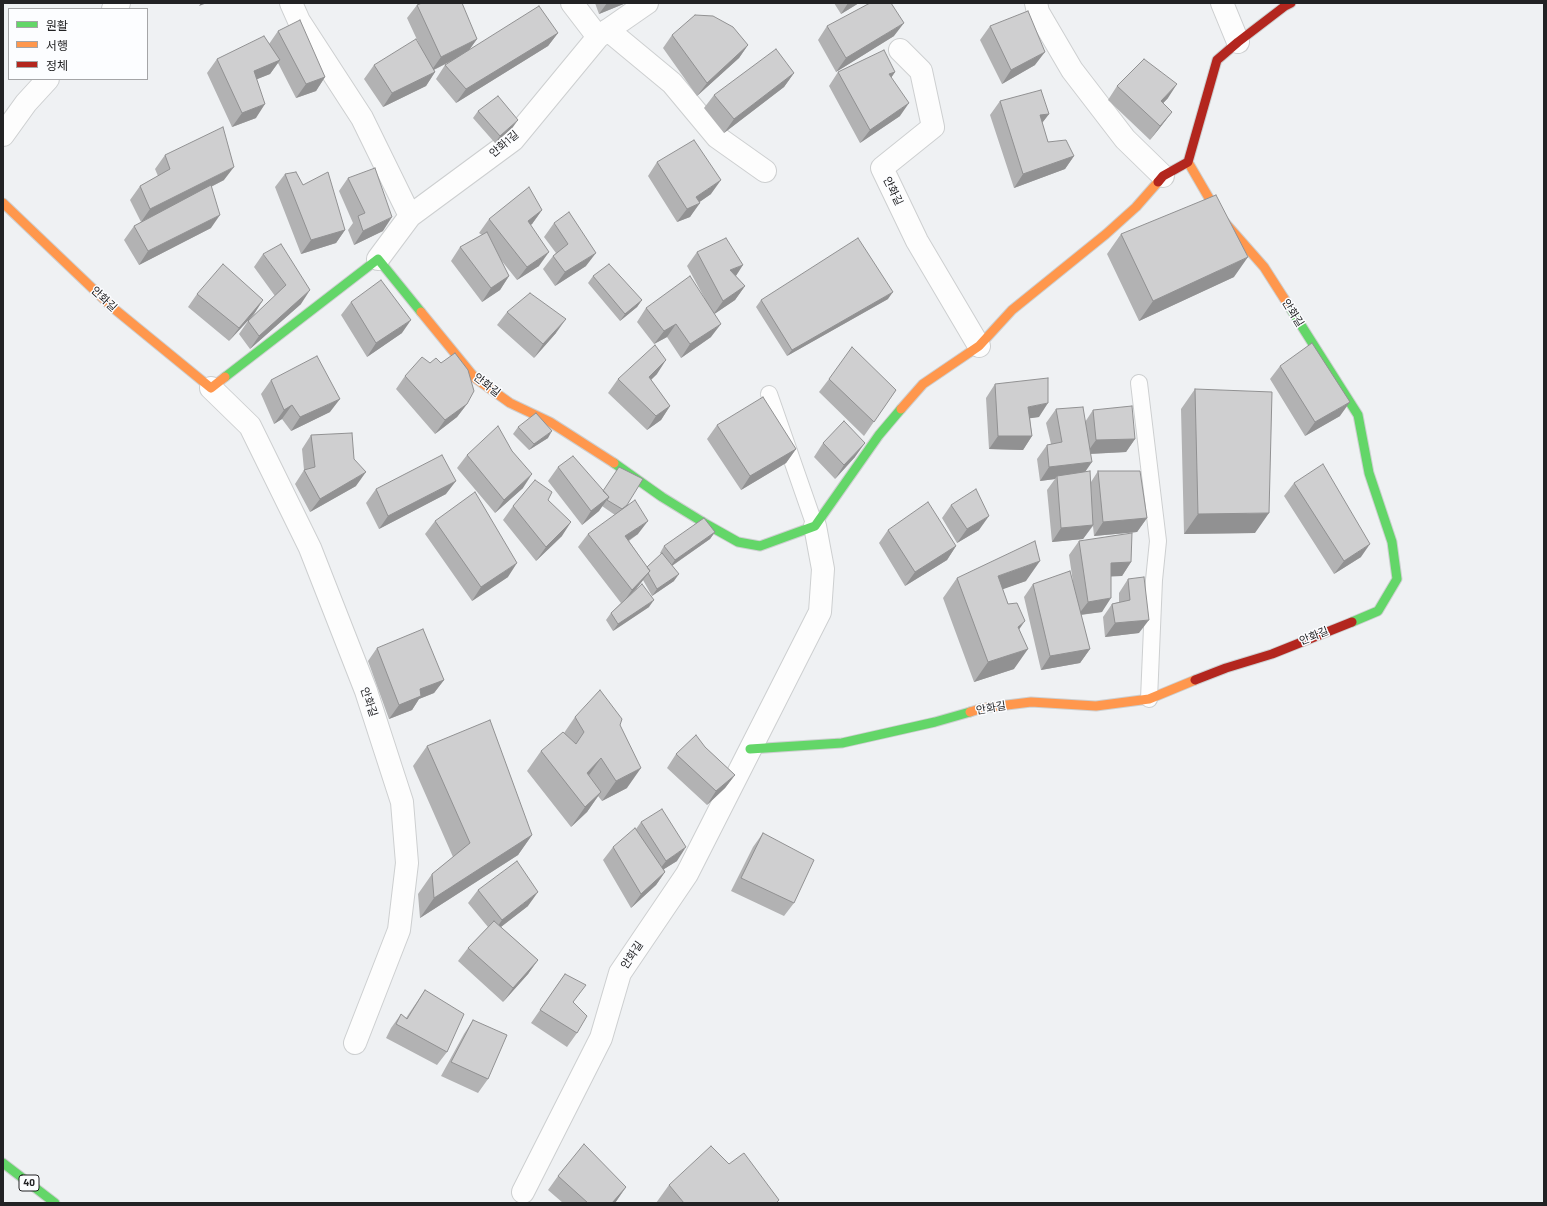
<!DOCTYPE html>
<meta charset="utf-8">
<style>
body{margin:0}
#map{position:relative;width:1547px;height:1206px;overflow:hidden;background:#eff1f3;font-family:Barlow,"Noto Sans KR",sans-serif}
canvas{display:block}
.frame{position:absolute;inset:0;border:4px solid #222224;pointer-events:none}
.legend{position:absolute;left:8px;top:8px;width:140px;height:72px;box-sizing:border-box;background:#fcfdff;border:1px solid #a5a5a7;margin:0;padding:5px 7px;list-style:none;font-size:12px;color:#222224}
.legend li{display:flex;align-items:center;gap:8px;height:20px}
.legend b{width:20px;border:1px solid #a5a5a7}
</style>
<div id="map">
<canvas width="1547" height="1206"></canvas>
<div class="frame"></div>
<ul class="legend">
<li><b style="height:5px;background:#63d668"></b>원활</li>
<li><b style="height:5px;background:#ff974d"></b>서행</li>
<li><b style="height:5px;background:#b3261e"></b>정체</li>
</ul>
</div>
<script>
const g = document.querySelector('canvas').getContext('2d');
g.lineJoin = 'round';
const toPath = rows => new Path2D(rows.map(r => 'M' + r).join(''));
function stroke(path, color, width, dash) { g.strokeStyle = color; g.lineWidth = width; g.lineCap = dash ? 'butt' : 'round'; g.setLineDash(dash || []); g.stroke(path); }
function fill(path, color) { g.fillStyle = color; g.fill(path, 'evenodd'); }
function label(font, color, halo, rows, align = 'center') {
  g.font = font + ' Barlow,"Noto Sans KR",sans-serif'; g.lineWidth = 3; g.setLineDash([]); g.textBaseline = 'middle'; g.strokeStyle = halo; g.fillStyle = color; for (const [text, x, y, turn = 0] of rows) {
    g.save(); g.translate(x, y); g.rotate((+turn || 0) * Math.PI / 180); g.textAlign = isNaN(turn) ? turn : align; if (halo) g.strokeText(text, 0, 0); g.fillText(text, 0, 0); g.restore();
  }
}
const lane = toPath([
 [1139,383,1158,541,1154,580,1149,699],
 [769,394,815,526]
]);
const street = toPath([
 [291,3,299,21,362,118,410,216],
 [572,3,598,37],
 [1036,3,1038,12,1072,70,1125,139,1163,176],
 [1222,3,1238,42],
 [113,9,119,3],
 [608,30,672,83,717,137,765,171],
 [900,50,921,71,933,127,882,168,917,241,979,346],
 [3,135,26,103,48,79],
 [378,259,410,216,513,140,598,37,647,3],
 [211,388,250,426,310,548,366,691,402,802,407,863,399,930,355,1043],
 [523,1192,601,1038,620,973,687,874,820,612,823,569,815,526]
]);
const fast = toPath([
 [1287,303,1358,415,1369,473,1392,542,1397,579,1378,611,1352,622],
 [225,377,378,259,421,312],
 [614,463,662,497,706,524,738,542,760,546,815,526,879,435,901,409],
 [750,749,842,743,935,722,970,712],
 [3,1163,55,1203]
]);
const slow = toPath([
 [1188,162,1220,217,1264,267,1287,303],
 [3,203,112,307,211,388,225,377],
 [421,312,475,378,510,403,550,422,614,463],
 [901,409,923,384,979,346,1012,310,1106,234,1136,207,1158,182],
 [970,712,983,708,1031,702,1096,706,1149,699,1195,680]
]);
const jam = toPath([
 [1158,182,1163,176,1188,162,1217,60,1238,42,1285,6,1291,3],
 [1195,680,1226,668,1272,654,1352,622]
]);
stroke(lane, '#cdcfd0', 18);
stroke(street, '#cdcfd0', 24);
stroke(fast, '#cdcfd0', 11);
stroke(slow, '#cdcfd0', 11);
stroke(jam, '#cdcfd0', 11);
stroke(lane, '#fdfdfd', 16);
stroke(street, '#fdfdfd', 22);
stroke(fast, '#63d668', 9);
stroke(slow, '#ff974d', 9);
stroke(jam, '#b3261e', 9);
fill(toPath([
 [595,3,626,3,599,14],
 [834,3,859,3,841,14],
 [417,5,477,39,469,50,558,33,548,46,456,103,436,79,445,65,455,59,434,70,435,72,426,86,383,107,364,79,374,65,420,46,407,18],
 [827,26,894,36,836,72,818,40],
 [990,26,1035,65,1002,84,980,40],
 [278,31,325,77,316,91,296,98,278,63,270,74,257,79,256,118,232,127,207,73,217,59,269,44],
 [672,35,748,45,739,58,697,96,663,48],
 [838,72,895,72,891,78,900,116,860,143,829,86],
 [794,73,784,87,724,133,704,108,714,95],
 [1117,86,1168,98,1163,103,1172,112,1162,125,1150,140,1108,100],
 [1000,101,1049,114,1042,123,1048,142,1074,156,1065,169,1014,188,990,115],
 [478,111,513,127,495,143,473,118],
 [165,155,224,180,211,187,211,228,139,265,124,240,134,226,154,216,141,222,130,200,140,186,158,176,155,169],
 [657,162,711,194,699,202,690,217,677,222,648,176],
 [285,174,303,185,345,230,336,243,301,254,275,187],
 [348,178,383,231,354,245,348,230,353,223,339,191],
 [542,210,532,224,530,225,539,266,517,280,501,260,509,276,500,290,482,302,451,261,460,247,482,235,479,233,489,219],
 [554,223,586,266,555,286,543,269,553,256,556,253,544,237],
 [1121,234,1234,277,1139,321,1107,254],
 [697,252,736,276,745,286,735,300,714,314,711,337,681,358,667,337,654,344,637,322,646,308,705,299,687,266],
 [263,254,301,304,250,349,239,334,248,321,275,296,254,267],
 [593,276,642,300,637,307,620,321,588,283],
 [197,294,263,300,254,314,229,341,188,307],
 [888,299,787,356,756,307,761,300],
 [351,302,402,333,367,357,341,315],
 [507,312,556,333,534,358,497,325],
 [1280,366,1340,416,1305,436,1270,379],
 [657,374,651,380,670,406,661,420,647,430,608,393,618,379],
 [405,376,467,404,457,417,435,434,396,389],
 [829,379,896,390,864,436,819,392],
 [271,380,330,412,291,431,282,419,274,424,261,394],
 [995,384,1039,417,1030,418,1032,436,1023,450,989,449,986,398],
 [1195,389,1255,533,1184,534,1181,409],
 [1056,409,1085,422,1093,410,1135,439,1126,452,1091,454,1085,472,1091,482,1098,471,1147,518,1137,532,1094,536,1093,526,1083,539,1052,542,1047,490,1055,479,1040,481,1037,459,1047,445,1051,444,1046,423],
 [717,425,796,449,786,463,741,490,707,439],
 [518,427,548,438,529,450,513,434],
 [311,435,356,486,310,512,295,484,304,470,302,449],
 [823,443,855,457,835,479,814,457],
 [467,455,523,488,495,513,457,468],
 [558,467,603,491,627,505,638,534,629,541,647,567,661,554,660,553,664,546,715,532,710,539,672,566,674,581,652,596,643,580,637,588,649,607,613,631,606,620,611,613,621,603,578,547,588,534,615,515,602,506,599,511,582,525,548,481],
 [1294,483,1361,557,1334,574,1284,496],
 [376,489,446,494,379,529,366,503],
 [548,500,562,536,536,561,503,520,513,506],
 [951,505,979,530,957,543,942,518],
 [435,521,508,577,472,601,425,534],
 [888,530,956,546,947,560,905,586,879,543],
 [1079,541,1131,562,1122,576,1111,576,1102,612,1081,615,1090,649,1080,663,1041,670,1024,597,1033,584,1074,589,1069,555],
 [957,578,1026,581,1002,589,1008,604,1014,669,974,682,943,598],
 [1128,579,1139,633,1105,637,1103,617,1112,604,1119,602,1119,593],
 [377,648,444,680,434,693,419,699,412,710,389,719,368,661],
 [575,717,620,725,627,788,602,801,598,796,587,812,571,827,527,771,541,751,564,733],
 [427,746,532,835,518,855,420,918,418,894,432,874,453,857,413,766],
 [705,747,735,775,725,788,707,805,667,768,676,754],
 [641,822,677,861,664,869,665,872,656,885,631,908,603,860,613,847,636,829],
 [763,833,794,903,784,916,731,891,753,847],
 [478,890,528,906,501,927,538,960,528,974,503,1002,458,961,468,948,488,927,468,903],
 [565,974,574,1003,577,1033,567,1047,531,1023],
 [425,990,447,1052,437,1065,386,1038,391,1028,401,1014,406,1018],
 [473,1020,488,1079,478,1093,441,1076,464,1034],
 [729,1164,779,1200,777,1203,656,1203,669,1185],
 [558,1176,626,1187,615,1203,563,1203,548,1190]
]), '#b2b2b3');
fill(toPath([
 [201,3,207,3,199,6],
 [607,3,626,3,599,14],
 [848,3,859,3,841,14],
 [904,23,894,36,836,72,846,58],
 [558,33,548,46,456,103,466,89],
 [477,39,467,53,431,71,441,57],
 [748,45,739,58,697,96,707,83],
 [1045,52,1035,65,1002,84,1011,70],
 [280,60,270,74,245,84,254,71],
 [435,72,426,86,383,107,392,93],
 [895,72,886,85,889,74],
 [794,73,784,87,724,133,734,119],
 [325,77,316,91,296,98,306,84],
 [1177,84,1168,98,1152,115,1161,101],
 [909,103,900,116,860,143,870,130],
 [265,104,256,118,232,127,242,113],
 [1172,112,1162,125,1150,140,1160,126],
 [1049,114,1039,127,1040,115],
 [518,120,513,127,495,143,500,136],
 [1074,156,1065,169,1014,188,1023,174],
 [234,167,224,180,141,222,150,209],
 [721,180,711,194,694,206,700,203,690,217,677,222,696,197],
 [542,210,532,224,518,235,528,221],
 [220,215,211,228,139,265,148,251],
 [392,217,383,231,354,245,363,231],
 [345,230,336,243,301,254,311,240],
 [549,252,539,266,517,280,527,267],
 [596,253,586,266,555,286,565,272],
 [1248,257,1234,277,1139,321,1153,301],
 [743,265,734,279,730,270],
 [509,276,500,290,482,302,491,288],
 [745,286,735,300,713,315,723,301],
 [310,290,301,304,250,349,259,336],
 [893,292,888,299,787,356,792,350],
 [263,300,254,314,229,341,239,328],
 [642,300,637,307,620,321,625,314],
 [566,319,556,333,534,358,543,344],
 [411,320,402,333,367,357,376,343],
 [676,324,667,337,654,344,664,331],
 [721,324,711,337,681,358,690,344],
 [666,360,657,374,639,391,649,377],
 [340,399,330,412,291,431,300,417],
 [1350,402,1340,416,1305,436,1315,422],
 [1048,403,1039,417,1018,420,1028,407],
 [467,404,457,417,435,434,445,420],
 [292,405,282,419,274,424,284,410],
 [670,406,661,420,647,430,656,416],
 [552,431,548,438,529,450,534,444],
 [998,436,1032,436,1023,450,989,449],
 [1135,439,1126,452,1086,454,1096,440],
 [865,443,855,457,835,479,844,465],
 [796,449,786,463,741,490,750,476],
 [1092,462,1083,475,1057,476,1055,479,1040,481,1049,467],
 [366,472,356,486,310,512,320,499],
 [532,474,523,488,495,513,504,500],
 [456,481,446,494,379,529,388,516],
 [609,497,599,511,582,525,591,511],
 [1269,513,1255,533,1184,534,1198,514],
 [989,516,979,530,957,543,967,529],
 [1147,518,1137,532,1094,536,1103,522],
 [648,521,638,534,615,549,625,536],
 [571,522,562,536,536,561,546,547],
 [1093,525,1083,539,1052,542,1061,528],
 [715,532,710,539,670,567,675,560],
 [1370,544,1361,557,1334,574,1344,561],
 [956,546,947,560,905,586,915,572],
 [1040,561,1026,581,984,596,998,576],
 [1131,562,1122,576,1101,577,1111,563],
 [517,563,508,577,472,601,481,587],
 [650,571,640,584,622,604,632,590],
 [679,574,674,581,652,596,657,589],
 [1111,598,1102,612,1078,615,1088,602],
 [654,600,649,607,613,631,618,624],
 [1149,620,1139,633,1105,637,1115,623],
 [1025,621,1011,641,1018,627],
 [1028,649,1014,669,974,682,988,662],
 [1090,649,1080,663,1041,670,1050,656],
 [444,680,434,693,419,699,412,710,389,719,399,705,420,689],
 [601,758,587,778,573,793,587,773],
 [641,768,627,788,602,801,616,781],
 [735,775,725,788,707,805,716,791],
 [601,792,587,812,571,827,585,807],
 [532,835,518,855,420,918,434,898],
 [686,847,677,861,656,874,666,861],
 [665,872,656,885,631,908,641,894],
 [538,892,528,906,493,933,502,920],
 [538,960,528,974,503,1002,513,988],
 [626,1187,615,1203,612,1203]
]), '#919192');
const building = toPath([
 [422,3,462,3,477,39,441,57,417,5,422,3],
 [870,3,891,3,904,23,846,58,827,26,870,3],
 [539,6,558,33,466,89,445,65,539,6],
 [1028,11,1045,52,1011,70,990,26,1028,11],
 [695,15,713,16,733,27,748,45,707,83,672,35,695,15],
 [300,20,325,77,306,84,278,31,300,20],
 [264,36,280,60,254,71,265,104,242,113,217,59,264,36],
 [416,39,435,72,392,93,374,65,416,39],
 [776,49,794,73,734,119,714,95,776,49],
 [884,50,895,72,889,74,909,103,870,130,838,72,884,50],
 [1144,59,1177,84,1161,101,1172,112,1160,126,1117,86,1144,59],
 [1041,90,1049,114,1040,115,1048,142,1066,140,1074,156,1023,174,1000,101,1041,90],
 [498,96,518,120,500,136,478,111,498,96],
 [223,127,234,167,150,209,140,186,170,169,165,155,223,127],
 [694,140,721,180,696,197,700,203,687,209,657,162,694,140],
 [375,168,392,217,363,231,358,216,365,213,348,178,375,168],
 [296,172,303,185,328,172,345,230,311,240,285,174,296,172],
 [211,185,220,215,148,251,134,226,211,185],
 [529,187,542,210,528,221,549,252,527,267,489,219,529,187],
 [1216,195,1248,257,1153,301,1121,234,1216,195],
 [569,212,596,253,565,272,553,256,568,244,554,223,569,212],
 [487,232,509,276,491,288,460,247,487,232],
 [726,238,743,265,730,270,745,286,723,301,697,252,726,238],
 [858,238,893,292,792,350,761,300,858,238],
 [281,244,310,290,259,336,248,321,286,285,263,254,281,244],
 [223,264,263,300,239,328,197,294,223,264],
 [609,264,642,300,625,314,593,276,609,264],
 [690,276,721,324,690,344,676,324,664,331,646,308,690,276],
 [381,280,411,320,376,343,351,302,381,280],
 [530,293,566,319,543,344,507,312,530,293],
 [1312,343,1350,402,1315,422,1280,366,1312,343],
 [655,345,666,360,649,377,670,406,656,416,618,379,655,345],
 [852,347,896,390,874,422,829,379,852,347],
 [455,353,468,370,474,391,467,404,445,420,405,376,422,357,430,363,436,358,441,363,455,353],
 [317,356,340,399,300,417,292,405,284,410,271,380,317,356],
 [1048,378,1048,403,1028,407,1032,436,998,436,995,384,1048,378],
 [1195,389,1272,392,1269,513,1198,514,1195,389],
 [763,397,796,449,750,476,717,425,763,397],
 [1132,406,1135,439,1096,440,1093,410,1132,406],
 [1083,407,1092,462,1049,467,1047,445,1062,442,1056,409,1083,407],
 [536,413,552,431,534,444,518,427,536,413],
 [844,421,865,443,844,465,823,443,844,421],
 [498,426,512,451,532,474,504,500,467,455,498,426],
 [352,433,354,459,366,472,320,499,304,470,315,467,311,435,352,433],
 [442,455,456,481,388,516,376,489,442,455],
 [573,456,609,497,591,511,558,467,573,456],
 [1323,464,1370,544,1344,561,1294,483,1323,464],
 [619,467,643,479,627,505,622,509,607,500,609,497,603,491,619,467],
 [1090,471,1093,525,1061,528,1057,476,1090,471],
 [1098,471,1140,471,1147,518,1103,522,1098,471],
 [535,480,552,492,548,500,571,522,546,547,513,506,535,480],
 [976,489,989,516,967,529,951,505,976,489],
 [475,492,517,563,481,587,435,521,475,492],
 [635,500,648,521,625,536,650,571,632,590,588,534,635,500],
 [928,502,956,546,915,572,888,530,928,502],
 [704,518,715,532,675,560,664,546,704,518],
 [1132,533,1131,562,1111,563,1111,598,1088,602,1079,541,1132,533],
 [1035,541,1040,561,998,576,1008,604,1017,603,1025,621,1018,627,1028,649,988,662,957,578,1035,541],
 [662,553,679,574,657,589,648,573,650,571,647,567,662,553],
 [1070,571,1090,649,1050,656,1033,584,1070,571],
 [1144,577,1149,620,1115,623,1112,604,1130,600,1128,579,1144,577],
 [642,584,654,600,618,624,611,613,642,584],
 [423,629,444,680,420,689,421,696,399,705,377,648,423,629],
 [600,690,622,719,620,725,641,768,616,781,601,758,587,773,601,792,585,807,541,751,563,732,576,744,584,732,575,717,600,690],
 [490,720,532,835,434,898,432,874,470,843,427,746,490,720],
 [696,735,705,747,735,775,716,791,676,754,696,735],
 [662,809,686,847,666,861,641,822,662,809],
 [635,828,665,872,641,894,613,847,635,828],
 [763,833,814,860,794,903,741,878,763,833],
 [517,861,538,892,502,920,478,890,517,861],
 [494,921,538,960,513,988,468,948,494,921],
 [565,974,586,985,573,1002,587,1016,577,1033,540,1010,565,974],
 [425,990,464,1014,447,1052,396,1024,401,1014,407,1019,425,990],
 [473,1020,507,1035,488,1079,451,1062,473,1020],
 [584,1144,626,1187,612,1203,588,1203,558,1176,584,1144],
 [711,1146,729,1164,744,1153,779,1200,776,1203,684,1203,669,1185,711,1146]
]);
fill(building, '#cfcfd0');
stroke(building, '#919192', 1);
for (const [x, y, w] of [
 [29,1183,20]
]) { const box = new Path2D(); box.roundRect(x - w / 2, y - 8, w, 16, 3); g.fillStyle = '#fcfdff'; g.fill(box); stroke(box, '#222224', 1); }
label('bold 10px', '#222224', null, [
 ["40",29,1183]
]);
label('11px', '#222224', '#fcfdff', [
 ["안화1길",504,144,-40],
 ["안화길",893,191,64],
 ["안화길",104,299,43],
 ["안화길",1293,313,58],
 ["안화길",487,385,38],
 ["안화길",1314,636,-22],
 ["안화길",369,702,71],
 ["안화길",991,708,-10],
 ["안화길",632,955,-56]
]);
</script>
